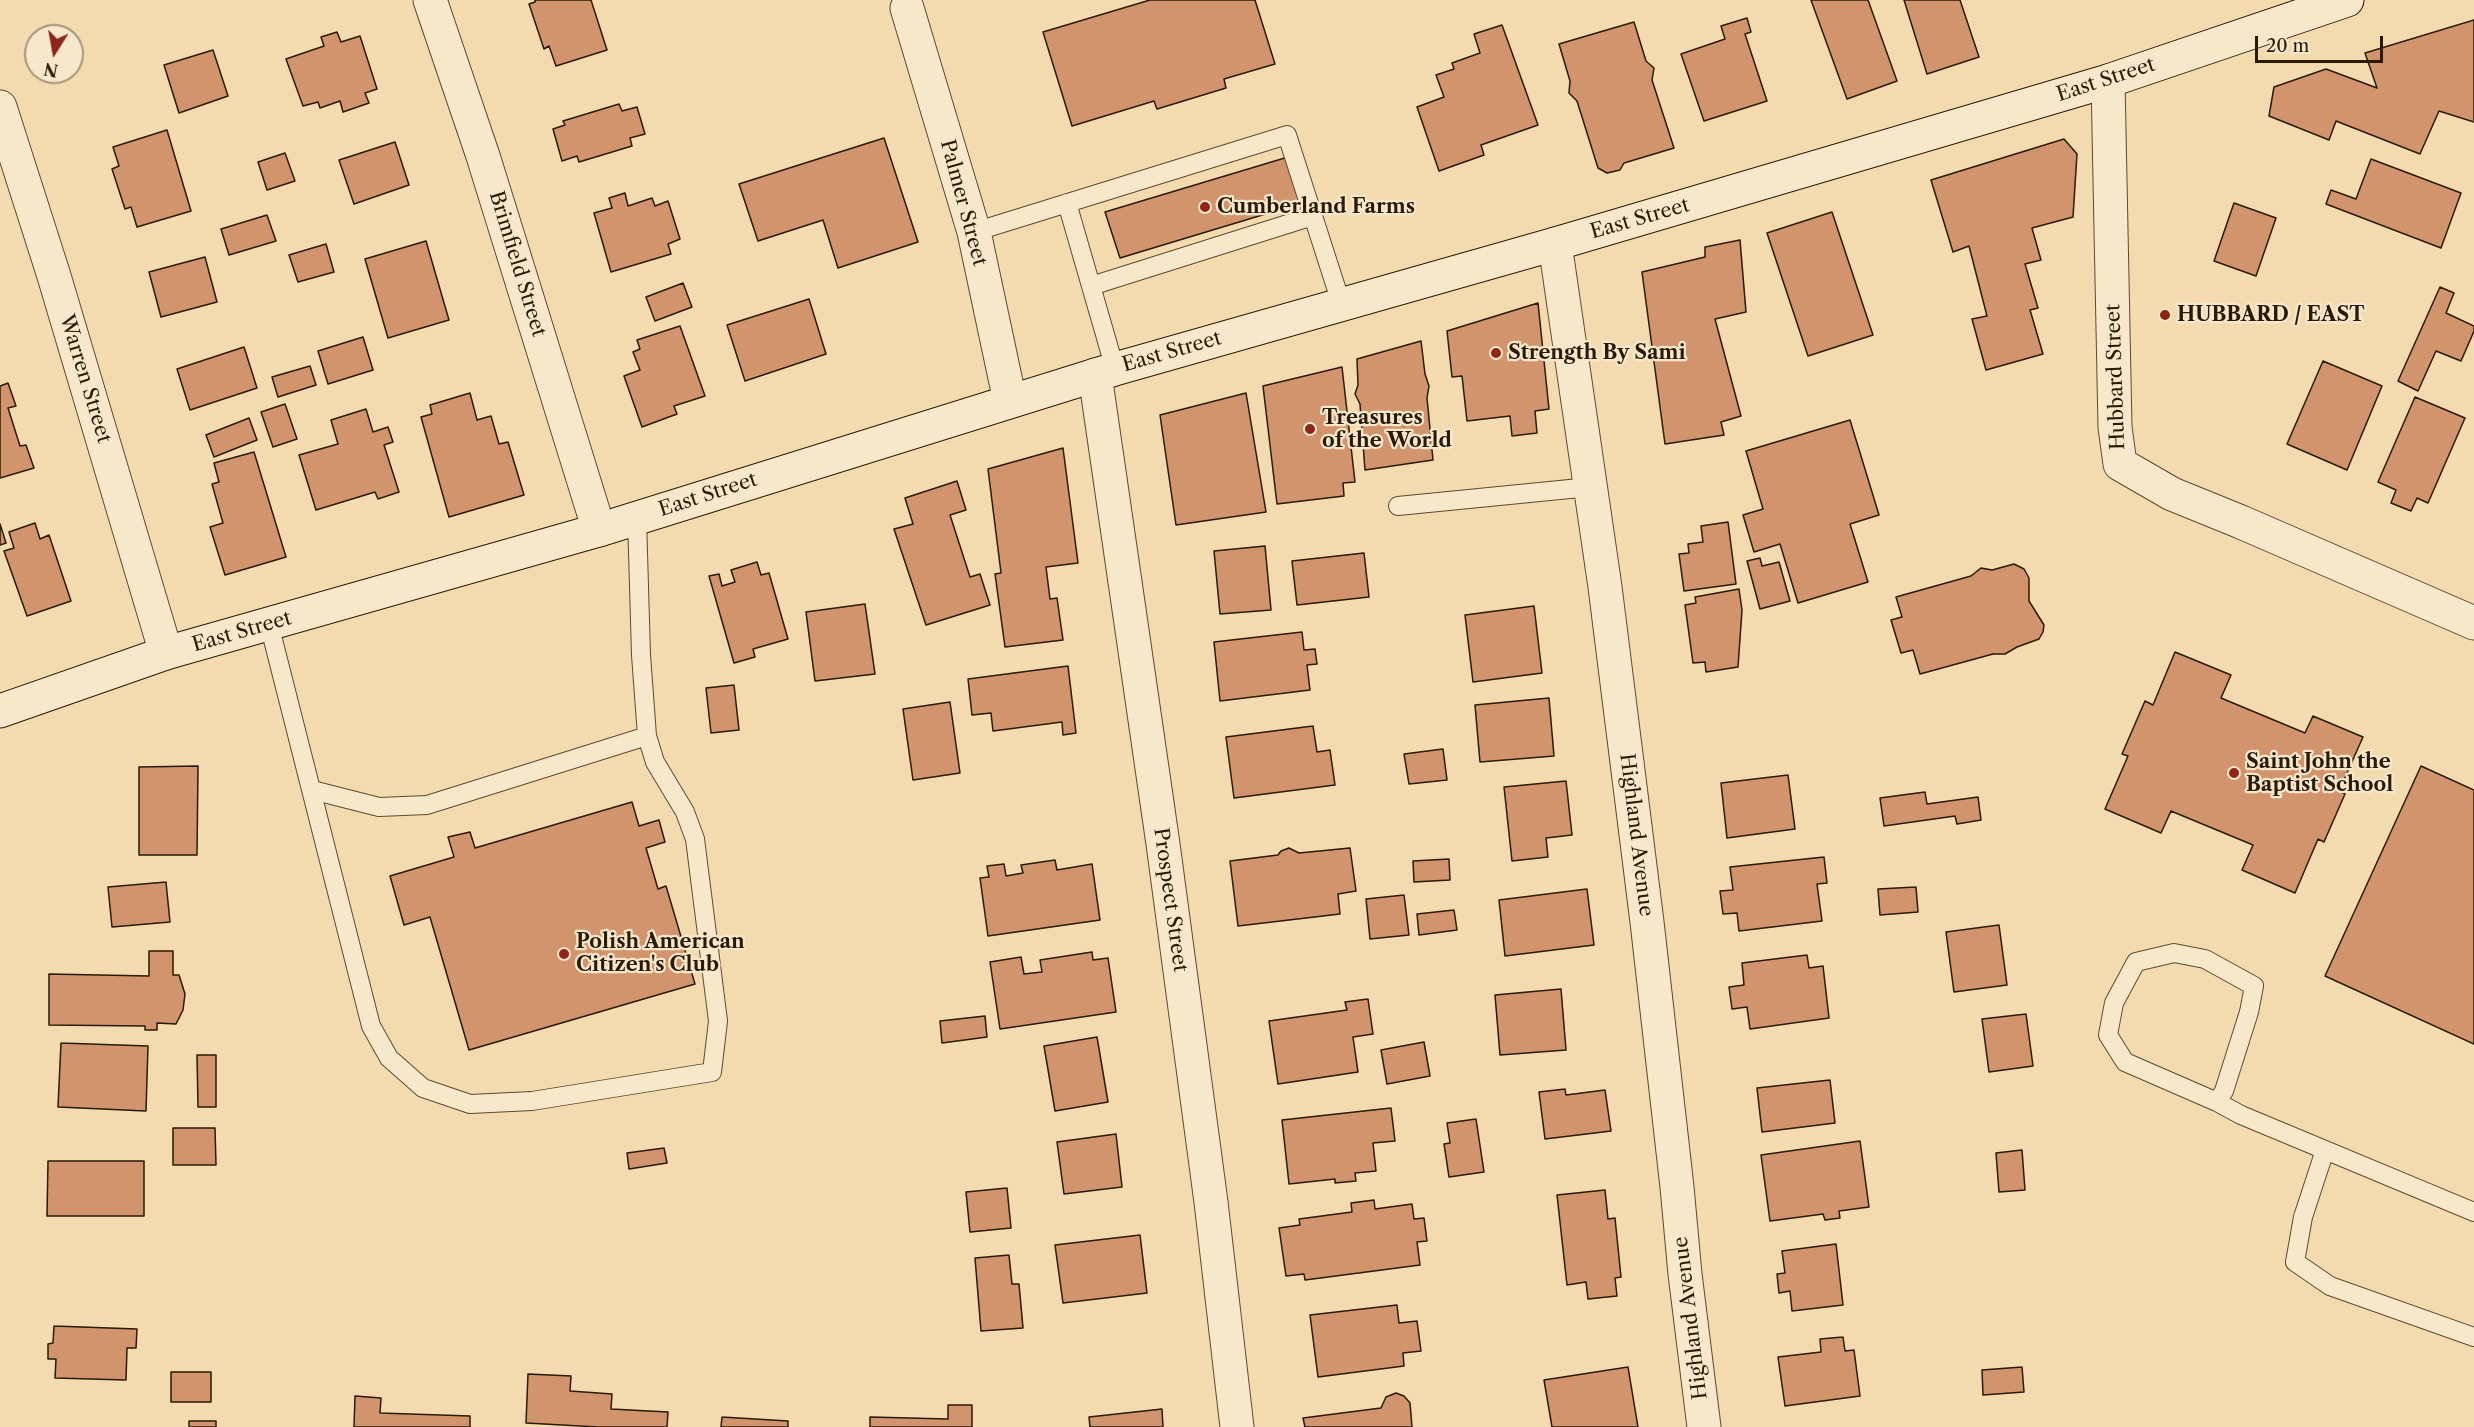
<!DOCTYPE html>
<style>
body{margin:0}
#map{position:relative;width:2474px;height:1427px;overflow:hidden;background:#f3daaf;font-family:"Libre Caslon Text",serif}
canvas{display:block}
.north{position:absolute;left:24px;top:24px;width:60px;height:60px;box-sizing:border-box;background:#f7e7cb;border:2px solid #a5957c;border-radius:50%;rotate:191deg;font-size:16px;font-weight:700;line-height:24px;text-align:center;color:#291a05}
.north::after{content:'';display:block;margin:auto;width:21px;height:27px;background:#8f2418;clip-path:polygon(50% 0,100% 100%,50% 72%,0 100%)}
.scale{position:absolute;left:2255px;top:36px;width:128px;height:27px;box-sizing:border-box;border:3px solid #291a05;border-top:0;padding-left:8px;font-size:18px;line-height:21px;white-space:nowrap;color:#291a05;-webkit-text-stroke:4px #f7e7cb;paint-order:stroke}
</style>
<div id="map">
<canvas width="2474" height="1427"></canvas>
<div class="north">N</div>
<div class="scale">20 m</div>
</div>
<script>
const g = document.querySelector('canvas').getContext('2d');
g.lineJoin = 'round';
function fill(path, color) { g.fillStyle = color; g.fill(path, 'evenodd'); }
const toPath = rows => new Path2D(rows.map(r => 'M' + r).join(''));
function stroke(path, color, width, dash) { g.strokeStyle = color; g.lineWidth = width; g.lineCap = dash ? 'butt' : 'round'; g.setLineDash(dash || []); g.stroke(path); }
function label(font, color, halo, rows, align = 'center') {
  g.font = font + ' "Libre Caslon Text",serif'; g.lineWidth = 4.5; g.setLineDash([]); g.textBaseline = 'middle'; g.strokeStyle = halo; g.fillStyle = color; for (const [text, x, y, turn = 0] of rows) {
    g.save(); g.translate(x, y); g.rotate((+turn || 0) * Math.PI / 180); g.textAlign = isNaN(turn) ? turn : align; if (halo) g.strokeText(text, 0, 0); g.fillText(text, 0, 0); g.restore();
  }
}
const building = toPath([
 [535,0,591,0,607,50,556,66,549,46,544,49,529,4,535,2,535,0],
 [1150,0,1255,0,1275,64,1224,79,1226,88,1157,109,1154,101,1072,126,1043,32,1150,0],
 [1811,0,1868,0,1897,81,1847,99,1811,0],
 [1904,0,1960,0,1979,57,1927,74,1904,0],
 [1747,18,1751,32,1745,34,1767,101,1704,121,1681,54,1725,39,1721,26,1747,18],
 [2474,20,2474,122,2439,111,2420,154,2336,121,2329,140,2269,116,2274,87,2326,69,2377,88,2365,53,2474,20],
 [1634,22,1646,61,1654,68,1652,80,1674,148,1624,163,1620,170,1607,173,1598,168,1577,101,1569,93,1570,81,1559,44,1634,22],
 [1502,25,1538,125,1481,145,1484,155,1439,171,1417,107,1444,97,1436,75,1454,69,1452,63,1480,53,1474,34,1502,25],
 [337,32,341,42,360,36,377,89,365,93,369,103,343,112,340,101,320,108,318,102,303,106,286,59,324,46,321,37,337,32],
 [213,50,228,96,179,113,164,65,213,50],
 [619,104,622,111,637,107,645,134,630,138,632,146,579,162,577,156,562,161,553,129,565,125,563,121,619,104],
 [167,130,191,211,137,227,131,207,125,209,112,169,119,166,113,147,167,130],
 [884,138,918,242,838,268,823,220,758,241,739,184,884,138],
 [2064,139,2077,154,2073,217,2032,228,2041,260,2025,264,2038,308,2030,310,2043,354,1986,370,1972,319,1987,316,1969,246,1953,252,1931,180,2064,139],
 [395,142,409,185,354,204,339,160,395,142],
 [285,153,295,181,267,190,258,162,285,153],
 [1288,157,1302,203,1120,258,1105,212,1288,157],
 [2371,159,2461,193,2441,248,2326,204,2331,190,2356,199,2371,159],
 [625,193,628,206,652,198,655,206,668,201,680,239,668,244,671,254,611,272,594,213,612,208,609,198,625,193],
 [2234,203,2276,218,2256,276,2214,261,2234,203],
 [1832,212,1873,335,1808,356,1767,233,1832,212],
 [267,215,276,241,229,255,221,229,267,215],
 [1740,240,1746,312,1715,319,1741,416,1721,422,1724,435,1665,444,1642,272,1705,257,1705,247,1740,240],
 [426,241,449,320,388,338,365,259,426,241],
 [326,244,334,272,298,282,289,255,326,244],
 [205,257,217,302,161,317,149,272,205,257],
 [683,283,692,307,655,321,646,297,683,283],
 [2440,287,2454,293,2446,313,2474,326,2474,331,2461,361,2436,351,2418,391,2398,381,2440,287],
 [809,299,826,354,745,381,727,325,809,299],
 [1538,303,1549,409,1535,411,1537,433,1512,436,1510,416,1467,421,1462,376,1452,377,1447,331,1538,303],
 [680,326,705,396,674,406,677,414,642,427,624,376,640,370,633,352,640,349,637,340,680,326],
 [363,337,373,370,328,384,318,351,363,337],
 [1421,341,1425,374,1429,386,1427,398,1433,460,1365,470,1360,404,1355,394,1358,385,1357,359,1421,341],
 [244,347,257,388,190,410,177,369,244,347],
 [2323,361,2382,386,2347,470,2287,444,2323,361],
 [310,366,316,385,278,397,272,377,310,366],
 [1342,367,1355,482,1343,483,1344,496,1277,504,1263,386,1342,367],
 [8,383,16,406,8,408,20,446,26,445,34,468,0,478,0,386,8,383],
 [470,393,477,420,491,416,499,444,508,442,524,495,449,517,421,417,432,414,430,405,470,393],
 [1246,393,1266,512,1176,525,1160,415,1246,393],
 [2415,397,2465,418,2428,503,2417,498,2411,511,2391,503,2396,490,2378,482,2415,397],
 [285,404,297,439,273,447,261,412,285,404],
 [366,409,373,432,388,427,393,442,384,445,399,492,378,499,375,492,316,510,299,455,338,444,331,420,366,409],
 [249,418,257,440,214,457,206,435,249,418],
 [1850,420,1879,515,1850,524,1868,582,1798,603,1780,544,1754,552,1743,515,1763,509,1746,451,1850,420],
 [1063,448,1078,563,1046,567,1050,599,1057,598,1063,640,1005,647,995,574,1001,573,988,469,1063,448],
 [254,452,286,557,225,575,210,527,223,523,212,484,219,482,214,463,254,452],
 [957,481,966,510,950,515,970,577,980,574,990,605,926,625,894,529,913,524,905,498,957,481],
 [1728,522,1736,584,1684,591,1679,554,1689,553,1688,544,1703,542,1701,526,1728,522],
 [35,523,40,539,49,535,71,601,27,616,4,551,14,548,9,532,35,523],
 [0,524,6,543,0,545,0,524],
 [1265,546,1271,610,1220,614,1214,551,1265,546],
 [1364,553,1369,597,1297,605,1292,561,1364,553],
 [1760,558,1762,566,1779,562,1790,601,1760,609,1747,561,1760,558],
 [757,562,761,575,769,573,788,639,753,649,755,657,734,663,709,576,719,574,722,586,735,582,731,570,757,562],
 [2014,564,2024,569,2029,578,2029,601,2044,625,2043,632,2039,639,2017,647,2005,654,1993,654,1920,674,1913,650,1901,653,1891,620,1902,617,1896,597,1971,576,1981,568,1992,570,2014,564],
 [1739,589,1742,610,1738,667,1706,672,1705,662,1693,663,1685,605,1696,603,1695,597,1739,589],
 [865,604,875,674,815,681,806,612,865,604],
 [1534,606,1542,673,1473,682,1465,615,1534,606],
 [1302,632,1304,650,1315,649,1317,664,1307,665,1310,690,1220,701,1214,642,1302,632],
 [2175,652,2231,675,2221,698,2305,733,2313,716,2363,737,2339,791,2345,794,2324,842,2318,839,2295,893,2242,870,2253,845,2171,811,2161,833,2105,809,2128,756,2122,754,2145,701,2153,705,2175,652],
 [1068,666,1076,733,1063,735,1062,722,993,731,991,713,972,715,968,679,1068,666],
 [734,685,739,730,711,733,706,688,734,685],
 [1549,698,1554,756,1480,762,1475,705,1549,698],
 [950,702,960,773,913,780,903,709,950,702],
 [1313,726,1317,752,1330,750,1335,785,1234,798,1226,737,1313,726],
 [1443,749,1447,780,1409,784,1404,754,1443,749],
 [198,766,197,855,139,855,139,767,198,766],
 [2421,766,2474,790,2474,1044,2325,976,2421,766],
 [1788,775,1795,829,1727,838,1721,783,1788,775],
 [1566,781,1572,835,1546,838,1548,857,1512,861,1504,787,1566,781],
 [1925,792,1927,804,1978,797,1981,820,1957,824,1955,816,1884,826,1880,798,1925,792],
 [632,802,639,826,659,820,665,842,646,848,658,889,666,886,695,984,469,1050,430,917,404,925,390,876,454,857,448,837,470,832,475,848,632,802],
 [1289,848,1299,853,1350,848,1356,891,1338,894,1340,914,1238,926,1230,861,1278,855,1281,851,1289,848],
 [1824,857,1827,883,1817,884,1822,921,1739,931,1737,913,1723,914,1720,891,1733,890,1730,867,1824,857],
 [1449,859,1450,880,1414,882,1413,861,1449,859],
 [1055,860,1057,870,1092,864,1100,920,988,936,980,878,989,877,987,866,1004,864,1006,876,1023,873,1021,865,1055,860],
 [166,882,170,922,112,927,108,887,166,882],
 [1916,887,1918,912,1880,915,1878,889,1916,887],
 [1587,889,1594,945,1505,956,1499,900,1587,889],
 [1404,895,1409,935,1370,939,1366,899,1404,895],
 [1454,910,1457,930,1419,935,1417,914,1454,910],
 [1999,925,2007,985,1954,992,1946,932,1999,925],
 [149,951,173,951,173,975,179,975,185,994,183,1010,176,1024,157,1023,157,1030,145,1030,145,1026,49,1025,49,974,149,976,149,951],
 [1092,952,1093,960,1108,958,1116,1012,1000,1029,990,962,1021,957,1024,974,1042,972,1040,960,1092,952],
 [1807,955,1809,968,1823,966,1829,1018,1750,1029,1747,1007,1732,1009,1729,987,1744,985,1742,963,1807,955],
 [1561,989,1566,1050,1500,1055,1495,995,1561,989],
 [1368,999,1373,1034,1353,1037,1358,1072,1278,1084,1269,1021,1347,1010,1345,1002,1368,999],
 [2026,1014,2033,1066,1989,1072,1982,1019,2026,1014],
 [985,1016,987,1037,942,1043,940,1021,985,1016],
 [1097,1037,1108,1102,1055,1111,1044,1046,1097,1037],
 [1424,1042,1430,1076,1387,1084,1381,1050,1424,1042],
 [61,1043,148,1046,146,1111,58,1107,61,1043],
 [197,1055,216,1055,216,1107,198,1107,197,1055],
 [1830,1080,1835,1123,1762,1132,1757,1088,1830,1080],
 [1565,1089,1566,1095,1605,1090,1611,1131,1545,1139,1539,1092,1565,1089],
 [1391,1108,1395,1141,1373,1143,1376,1171,1355,1173,1356,1181,1335,1183,1335,1179,1289,1184,1282,1120,1391,1108],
 [1476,1119,1484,1172,1449,1177,1444,1144,1450,1143,1447,1123,1476,1119],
 [173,1128,215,1128,216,1165,173,1165,173,1128],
 [1116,1134,1122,1187,1064,1194,1057,1142,1116,1134],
 [1860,1141,1869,1207,1839,1211,1840,1218,1825,1220,1823,1214,1770,1221,1761,1155,1860,1141],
 [664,1148,667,1163,629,1169,627,1153,664,1148],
 [2022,1150,2025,1190,1999,1192,1996,1153,2022,1150],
 [48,1161,144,1161,144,1216,47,1216,48,1161],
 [1007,1188,1011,1228,970,1232,966,1192,1007,1188],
 [1605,1190,1608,1219,1615,1218,1621,1277,1615,1278,1617,1296,1588,1299,1586,1282,1567,1285,1557,1195,1605,1190],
 [1374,1200,1375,1209,1412,1204,1414,1219,1424,1218,1427,1241,1417,1242,1420,1265,1305,1280,1304,1274,1286,1276,1279,1228,1300,1225,1299,1219,1352,1212,1351,1203,1374,1200],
 [1140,1235,1147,1293,1063,1303,1055,1245,1140,1235],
 [1836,1244,1843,1305,1792,1311,1790,1291,1779,1293,1777,1274,1785,1273,1782,1251,1836,1244],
 [1009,1255,1012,1284,1019,1284,1023,1328,981,1331,975,1258,1009,1255],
 [1397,1305,1399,1323,1417,1321,1421,1351,1403,1353,1404,1366,1318,1377,1310,1315,1397,1305],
 [54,1326,137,1329,136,1348,127,1348,126,1380,55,1378,56,1359,48,1359,48,1344,53,1343,54,1326],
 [1843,1337,1845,1351,1854,1350,1860,1396,1785,1406,1778,1357,1821,1352,1820,1339,1843,1337],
 [1628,1367,1638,1427,1552,1427,1544,1380,1628,1367],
 [2022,1367,2024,1392,1983,1395,1982,1370,2022,1367],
 [171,1372,211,1372,211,1402,171,1402,171,1372],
 [528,1374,571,1376,570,1391,612,1394,611,1409,668,1412,667,1427,598,1427,526,1423,528,1374],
 [1396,1393,1404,1396,1410,1403,1412,1427,1305,1427,1303,1418,1381,1408,1386,1397,1396,1393],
 [355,1396,381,1398,380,1413,470,1416,470,1427,354,1427,355,1396],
 [948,1405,972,1405,972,1427,870,1427,870,1417,948,1419,948,1405],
 [1162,1409,1163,1427,1090,1427,1089,1417,1162,1409],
 [722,1417,788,1421,788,1427,721,1427,722,1417],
 [189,1421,216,1421,216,1427,189,1427,189,1421]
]);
fill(building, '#d2946d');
stroke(building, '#291a05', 1.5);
const lane = toPath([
 [1067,203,1115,369],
 [974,232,1287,135,1341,303],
 [1091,286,1313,216],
 [1398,506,1590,487],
 [269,624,371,1026,389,1058,423,1088,470,1104,532,1101,712,1072,718,1021,695,839,685,812,655,762,647,736,641,655,637,518],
 [312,790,379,807,427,805,647,736],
 [2217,1102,2224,1091,2249,1012,2254,986,2205,959,2174,953,2136,962,2114,1003,2108,1035,2125,1062,2217,1102,2241,1115,2474,1212],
 [2325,1150,2303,1217,2295,1262,2330,1286,2474,1337]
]);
const street = toPath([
 [430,0,483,156,599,530],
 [907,8,974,232,1010,401],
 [2108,81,2115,427,2120,464,2172,494,2241,522,2474,623],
 [0,107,54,276,166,653],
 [1555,244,1605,587,1647,922,1677,1187,1685,1274,1704,1427],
 [1095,375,1163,844,1211,1202,1237,1427]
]);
const secondary = toPath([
 [0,711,166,653,599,530,1115,369,1555,244,2108,81,2347,0]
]);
stroke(lane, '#5c4a30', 20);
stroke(street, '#5c4a30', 35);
stroke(secondary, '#291a05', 35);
stroke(lane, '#f7e7cb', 18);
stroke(street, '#f7e7cb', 33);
stroke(secondary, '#f7e7cb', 33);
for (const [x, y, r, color] of [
 [1205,207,6,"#8f2418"],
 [2165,315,6,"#8f2418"],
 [1496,353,6,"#8f2418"],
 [1310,429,6,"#8f2418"],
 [2234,773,6,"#8f2418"],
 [564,954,6,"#8f2418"]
]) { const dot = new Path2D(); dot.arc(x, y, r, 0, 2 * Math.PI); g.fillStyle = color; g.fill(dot); stroke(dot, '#f7e7cb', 2); }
label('20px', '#291a05', '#f7e7cb', [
 ["East Street",2106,80,-18],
 ["Palmer Street",963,203,75],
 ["East Street",1640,219,-16],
 ["Brimfield Street",517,264,73],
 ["East Street",1172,352,-16],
 ["Hubbard Street",2116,377,-92],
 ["Warren Street",85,379,73],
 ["East Street",708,495,-18],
 ["East Street",242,632,-16],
 ["Highland Avenue",1636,835,83],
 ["Prospect Street",1170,900,82],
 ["Highland Avenue",1691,1318,-97]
]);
label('bold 20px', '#291a05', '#f7e7cb', [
 ["Cumberland Farms",1217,207],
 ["HUBBARD / EAST",2177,315],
 ["Strength By Sami",1508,353],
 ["Treasures",1322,418],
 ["of the World",1322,441],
 ["Saint John the",2246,762],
 ["Baptist School",2246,785],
 ["Polish American",576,942],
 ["Citizen's Club",576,965]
], 'left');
</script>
